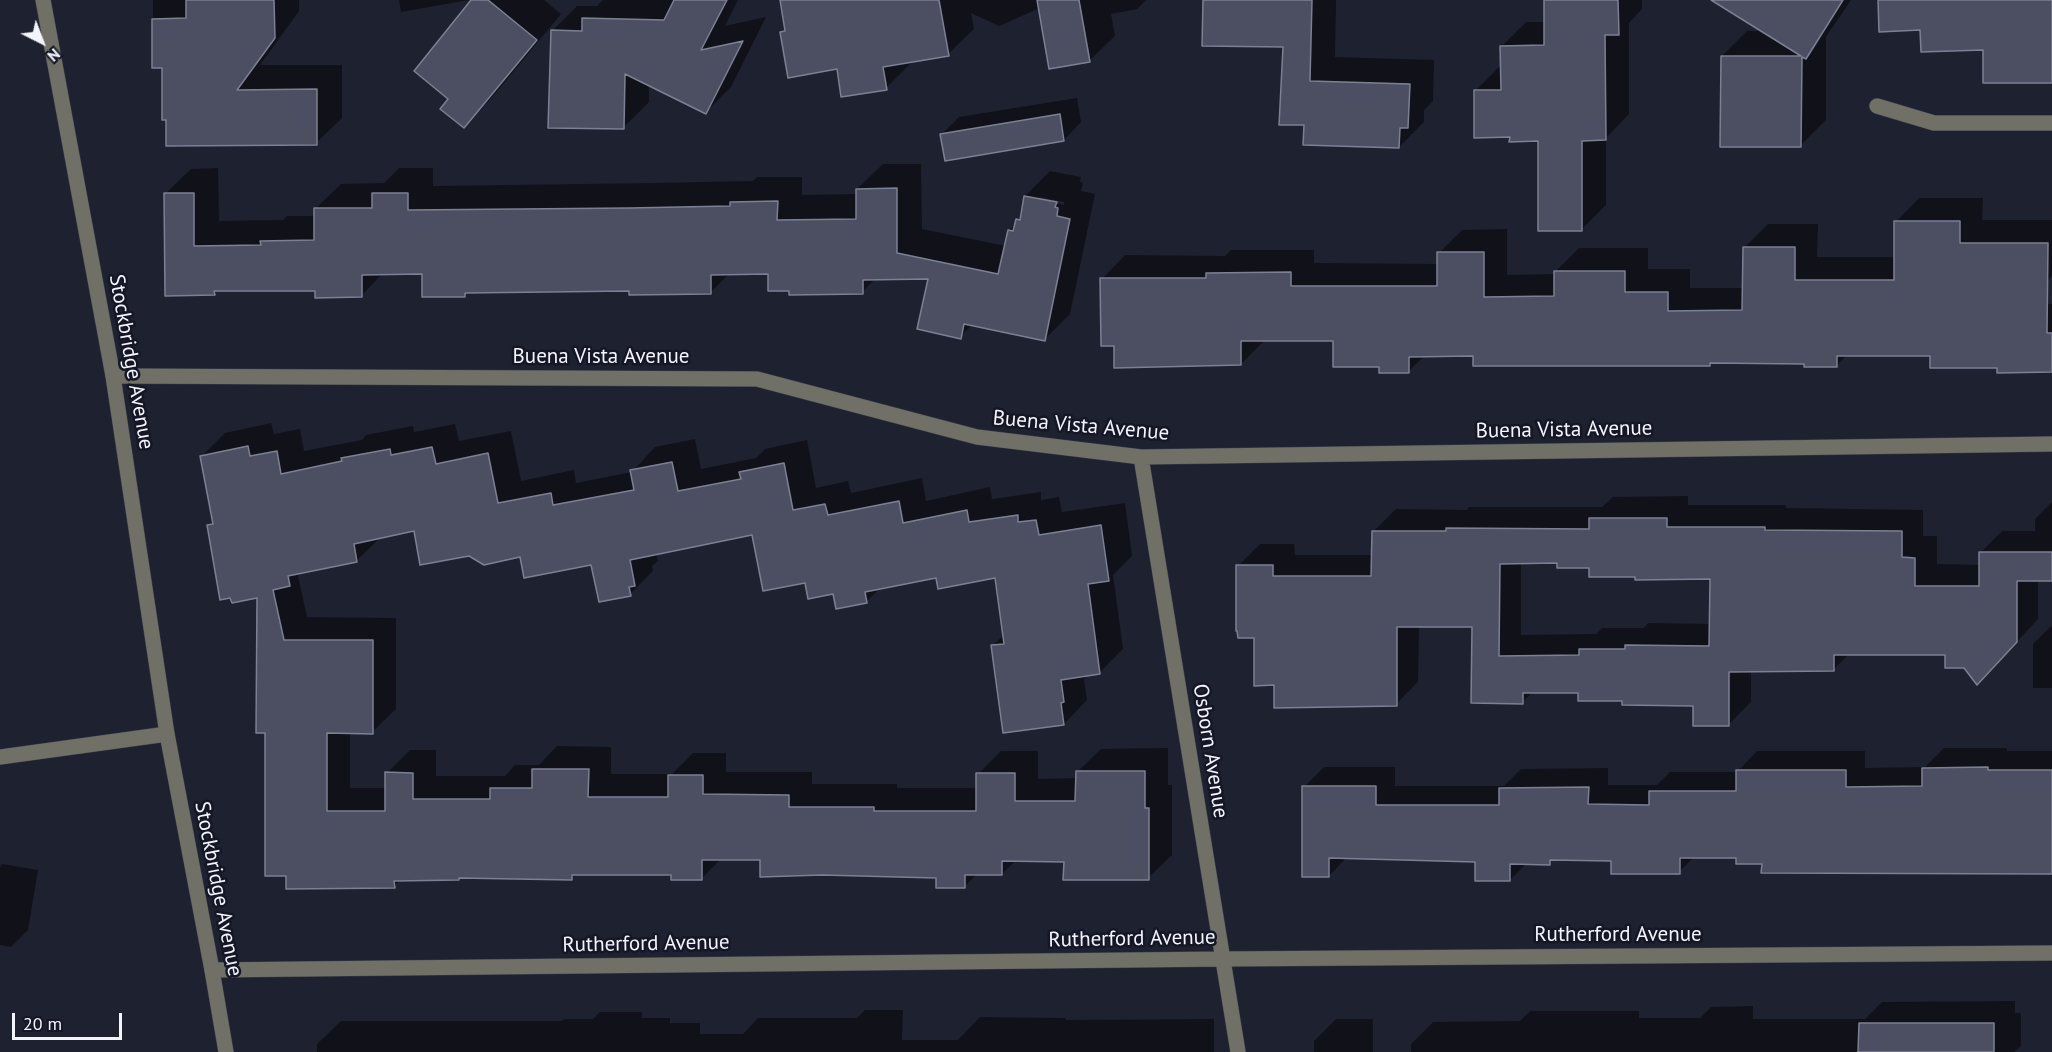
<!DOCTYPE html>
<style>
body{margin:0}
#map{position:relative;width:2052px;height:1052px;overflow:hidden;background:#1e2130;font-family:"PT Sans",sans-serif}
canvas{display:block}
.north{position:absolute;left:12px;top:12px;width:60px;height:60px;-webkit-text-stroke:4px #151726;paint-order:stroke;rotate:138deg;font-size:16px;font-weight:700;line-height:24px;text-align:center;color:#f3f4fd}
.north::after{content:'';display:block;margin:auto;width:21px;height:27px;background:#f3f4fd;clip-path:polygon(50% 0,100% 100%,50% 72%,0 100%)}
.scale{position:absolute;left:12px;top:1013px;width:110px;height:27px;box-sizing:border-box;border:3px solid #f3f4fd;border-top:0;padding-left:8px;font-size:18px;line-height:21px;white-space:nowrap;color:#f3f4fd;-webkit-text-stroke:4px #151726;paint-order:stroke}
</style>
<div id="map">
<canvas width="2052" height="1052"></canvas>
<div class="north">N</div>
<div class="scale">20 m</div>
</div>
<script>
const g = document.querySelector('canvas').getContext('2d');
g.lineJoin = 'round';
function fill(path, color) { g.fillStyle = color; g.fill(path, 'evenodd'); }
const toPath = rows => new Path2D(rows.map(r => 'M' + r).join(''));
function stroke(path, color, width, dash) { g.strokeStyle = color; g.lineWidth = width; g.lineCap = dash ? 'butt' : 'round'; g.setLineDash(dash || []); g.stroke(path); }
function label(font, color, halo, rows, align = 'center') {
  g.font = font + ' "PT Sans",sans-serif'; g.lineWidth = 5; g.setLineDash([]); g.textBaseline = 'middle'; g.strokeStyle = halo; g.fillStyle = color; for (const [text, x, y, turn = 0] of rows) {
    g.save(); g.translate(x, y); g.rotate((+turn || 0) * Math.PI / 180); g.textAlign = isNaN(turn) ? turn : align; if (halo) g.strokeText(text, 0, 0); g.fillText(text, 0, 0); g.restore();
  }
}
fill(toPath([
 [153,0,299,0,299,11,260,65,342,65,342,118,316,143,163,67,153,67],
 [399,0,469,0,401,12],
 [473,0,544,0,561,14,489,101,464,126,450,98],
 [603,0,738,0,725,26,766,17,731,87,706,112,649,84,649,102,623,128,552,31,577,6,597,6],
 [782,0,1146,0,1137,9,1111,14,1115,36,1089,61,1040,8,999,26,971,13,974,29,948,54,911,61,911,63,886,88,838,68,782,33,786,29],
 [1205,0,1336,0,1335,57,1434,60,1433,101,1424,110,1424,122,1399,147,1306,124,1284,46],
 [1545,0,1642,0,1642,9,1629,23,1629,114,1606,138,1606,205,1581,230,1540,140,1475,91,1500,66,1502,66,1502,46,1526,22,1545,22],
 [1732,0,1851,0,1826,37,1826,120,1801,145,1722,56,1747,31,1763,31],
 [1077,98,1081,122,1064,140,942,134,959,117],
 [883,164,921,164,922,229,1006,246,1009,231,1022,215,1025,196,1050,171,1081,177,1080,182,1083,183,1081,191,1095,194,1070,314,1045,339,973,324,960,337,930,278,876,278,862,292,790,289,770,273,730,273,711,292,631,290,468,291,464,295,423,273,383,273,361,296,316,290,218,290,214,294,165,194,191,169,218,168,219,221,283,220,287,216,315,216,315,209,341,184,384,183,399,168,433,168,433,186,655,183,753,181,757,177,802,177,802,195,857,194,857,189],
 [1039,197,1064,202,1064,205,1039,200],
 [1919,198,1983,198,1982,220,2052,220,2052,276,2047,281,1956,306,2052,304,2052,371,1998,367,1931,347,1847,355,1836,366,1805,363,1713,362,1710,365,1474,355,1424,356,1408,372,1381,365,1334,339,1265,340,1241,364,1115,345,1102,279,1125,255,1225,256,1231,250,1314,250,1314,263,1439,264,1439,253,1462,230,1507,229,1507,275,1556,274,1556,271,1579,248,1648,248,1648,269,1690,269,1690,288,1744,288,1744,248,1768,224,1818,224,1817,257,1896,257,1896,222],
 [271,423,274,434,300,429,304,451,362,440,366,435,413,426,414,432,455,424,459,441,511,431,521,481,574,470,576,483,632,472,655,447,695,439,701,469,756,458,765,449,807,440,816,488,848,481,851,493,922,478,926,501,990,487,992,499,1041,492,1041,500,1059,497,1062,512,1125,503,1132,556,1113,575,1123,649,1099,673,1087,675,1084,680,1087,700,1064,724,992,646,1004,635,996,576,937,577,880,588,866,602,807,581,754,534,656,553,658,561,652,566,653,571,630,594,592,564,521,555,415,530,380,538,356,561,302,572,298,576,307,617,396,618,396,709,372,732,350,732,350,788,386,788,387,773,410,750,436,750,436,776,505,776,515,765,539,765,557,746,611,747,611,774,672,774,693,753,726,753,726,772,812,772,812,784,897,784,897,788,978,788,978,774,1001,751,1038,751,1038,779,1077,778,1077,772,1101,749,1168,748,1168,785,1172,785,1172,855,1148,878,1065,860,1016,860,1002,874,978,873,964,887,937,876,761,859,721,859,702,878,673,874,577,873,571,879,461,876,459,879,401,879,394,886,288,875,266,732,259,596,208,526,214,520,201,457,225,433],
 [1688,496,1688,505,1786,505,1786,508,1923,510,1923,536,1937,536,1937,564,1980,565,1980,553,2002,531,2035,531,2035,519,2052,502,2052,579,2038,579,2038,619,1999,661,1964,666,1946,653,1850,653,1833,670,1751,670,1751,702,1729,724,1694,705,1624,700,1580,692,1533,692,1522,702,1473,625,1419,625,1418,682,1396,704,1276,684,1255,637,1238,566,1260,544,1294,544,1295,555,1373,555,1374,531,1396,509,1467,510,1469,507,1602,507,1613,497],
 [1521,562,1558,562,1637,576,1711,578,1711,624,1648,623,1644,628,1602,628,1596,634,1521,635],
 [2050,627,2052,627,2052,688,2033,688,2033,644],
 [1944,748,2007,748,2007,751,2052,751,2052,873,1763,862,1737,857,1694,857,1679,872,1613,859,1554,859,1549,863,1527,863,1510,880,1476,860,1347,857,1329,876,1304,787,1324,767,1395,767,1395,786,1504,786,1521,769,1608,768,1608,785,1657,785,1670,772,1737,772,1757,751,1865,751,1865,768,1925,767],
 [2,864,38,870,28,930,11,947,0,945,0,867],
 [2015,1001,2015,1013,2021,1013,2021,1046,2014,1052,1411,1052,1411,1044,1433,1022,1520,1021,1530,1011,1639,1011,1639,1018,1700,1018,1711,1007,1753,1006,1753,1019,1865,1019,1882,1002],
 [865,1010,903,1010,902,1040,958,1040,980,1017,1065,1018,1066,1020,1214,1019,1214,1052,317,1052,317,1044,341,1021,562,1021,565,1019,593,1019,600,1012,642,1012,642,1018,670,1018,670,1023,700,1023,700,1034,743,1034,758,1018,857,1018],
 [1336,1019,1373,1019,1373,1052,1314,1052,1314,1041]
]), '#0007');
const building = toPath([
 [186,0,274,0,275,38,237,90,317,89,317,145,166,146,166,120,162,120,162,68,152,68,152,19,186,18,186,0],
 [471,0,488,0,537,40,464,128,440,109,448,99,414,71,471,0],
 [674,0,727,0,701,50,743,41,706,114,625,74,624,129,548,128,551,30,582,31,582,18,664,20,674,0],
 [780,0,939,0,949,56,883,67,887,90,841,97,837,69,788,78,780,32,785,31,780,0],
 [1037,0,1079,0,1090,62,1049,69,1037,0],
 [1203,0,1312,0,1310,81,1410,84,1408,128,1400,128,1399,148,1303,145,1304,125,1279,125,1283,47,1202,46,1203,0],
 [1544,0,1618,0,1619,35,1605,35,1606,140,1582,141,1582,231,1538,231,1538,141,1509,142,1510,137,1474,138,1474,90,1501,90,1500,46,1544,45,1544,0],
 [1711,0,1843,0,1806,59,1802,57,1801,147,1720,147,1721,56,1801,56,1711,0],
 [1878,0,2052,0,2052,83,1983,83,1983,50,1921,52,1920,30,1879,32,1878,0],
 [1060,114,1064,141,945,161,940,134,1060,114],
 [897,188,897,253,998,274,1008,230,1013,231,1016,219,1020,220,1024,196,1057,202,1055,207,1058,208,1057,216,1070,219,1045,341,964,324,961,339,917,329,928,279,863,280,863,294,789,295,789,291,768,291,768,274,711,275,711,294,629,295,629,291,465,293,465,297,422,297,422,274,362,275,362,297,315,298,315,291,214,291,215,295,165,296,164,193,194,193,194,246,261,245,260,241,314,240,314,208,372,208,372,193,408,193,408,210,629,208,730,206,730,202,778,201,777,220,856,219,856,189,897,188],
 [1894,221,1960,221,1960,243,2048,243,2047,333,2052,333,2052,372,1997,373,1997,368,1930,368,1930,356,1837,356,1837,367,1804,367,1804,364,1710,363,1710,366,1473,366,1473,356,1409,357,1409,373,1379,373,1379,367,1333,367,1333,341,1241,341,1241,365,1114,368,1114,346,1101,346,1100,278,1206,278,1206,273,1291,272,1291,286,1437,286,1437,252,1484,252,1484,297,1554,296,1554,271,1625,271,1625,292,1668,292,1668,311,1742,310,1743,247,1795,247,1795,280,1894,280,1894,221],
 [248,446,250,456,277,451,281,474,342,461,341,458,390,449,391,455,432,447,436,464,488,453,498,503,551,493,553,505,634,490,630,470,672,462,678,491,741,479,739,472,784,463,793,510,825,504,828,515,899,501,903,523,967,510,969,522,1018,515,1018,522,1036,520,1039,535,1101,525,1109,581,1088,584,1100,674,1061,680,1064,702,1061,703,1064,725,1003,733,991,645,1004,644,995,578,938,589,936,578,865,592,867,603,836,609,833,594,808,599,805,583,763,591,752,535,630,560,635,586,629,587,631,596,599,602,591,565,524,578,520,557,484,565,469,556,420,565,414,531,354,544,357,562,288,576,290,586,273,590,284,640,373,640,373,734,327,733,327,811,385,811,385,772,413,773,413,799,490,799,490,788,532,788,532,769,589,769,588,797,668,797,668,775,703,775,703,794,789,795,789,807,874,807,874,811,976,811,976,773,1015,773,1015,801,1075,801,1076,771,1145,771,1145,808,1149,808,1149,880,1063,880,1064,862,1002,861,1002,875,965,875,965,888,936,888,936,878,822,875,760,877,760,860,702,860,702,880,671,880,671,875,572,875,572,880,459,878,459,880,394,881,395,888,286,889,286,876,265,876,265,733,256,733,257,598,232,603,230,598,220,600,207,525,213,524,200,456,248,446],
 [1589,518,1667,518,1667,527,1765,527,1765,530,1902,531,1902,557,1915,558,1915,586,1979,586,1979,552,2052,552,2052,581,2017,581,2017,642,1977,685,1964,668,1945,668,1945,655,1834,655,1834,671,1729,672,1729,726,1693,726,1693,706,1622,705,1622,701,1578,701,1578,693,1523,693,1523,704,1471,703,1472,627,1397,627,1397,706,1274,708,1274,685,1254,686,1254,638,1238,638,1237,631,1236,631,1236,565,1273,565,1273,576,1371,576,1372,531,1446,531,1446,528,1589,529,1589,518],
 [1557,563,1557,568,1589,568,1589,577,1635,577,1635,580,1710,579,1709,646,1625,645,1625,649,1579,649,1579,655,1499,656,1500,564,1557,563],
 [1988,767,1988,770,2052,770,2052,874,1761,873,1762,864,1736,864,1736,858,1680,858,1680,874,1611,874,1611,861,1550,860,1550,865,1510,864,1510,881,1475,881,1475,862,1329,858,1329,877,1302,877,1302,786,1376,786,1376,805,1499,805,1499,788,1589,787,1588,804,1649,805,1649,791,1736,791,1736,770,1846,770,1846,787,1922,786,1922,768,1988,767],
 [1859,1023,1994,1023,1994,1052,1858,1052,1859,1023]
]);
fill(building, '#4c4f61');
stroke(building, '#7c8093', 1.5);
const minor = toPath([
 [1877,106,1934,123,2052,123],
 [113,376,757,379,977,437,1141,457,2052,444],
 [1141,457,1238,1052],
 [0,757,167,734],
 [212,970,1223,959,2052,953]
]);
const tertiary = toPath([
 [43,0,113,376,167,734,212,970,226,1052]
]);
stroke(minor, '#3c3f4d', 16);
stroke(tertiary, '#3c3f4d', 16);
stroke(minor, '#707067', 15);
stroke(tertiary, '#707067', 15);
label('21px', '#f3f4fd', '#151726', [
 ["Buena Vista Avenue",601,357],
 ["Stockbridge Avenue",131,362,80],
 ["Buena Vista Avenue",1081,426,5],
 ["Buena Vista Avenue",1564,430,-1],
 ["Osborn Avenue",1210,751,81],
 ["Stockbridge Avenue",218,889,79],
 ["Rutherford Avenue",1618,935],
 ["Rutherford Avenue",1132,939,-1],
 ["Rutherford Avenue",646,944,-1]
]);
</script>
